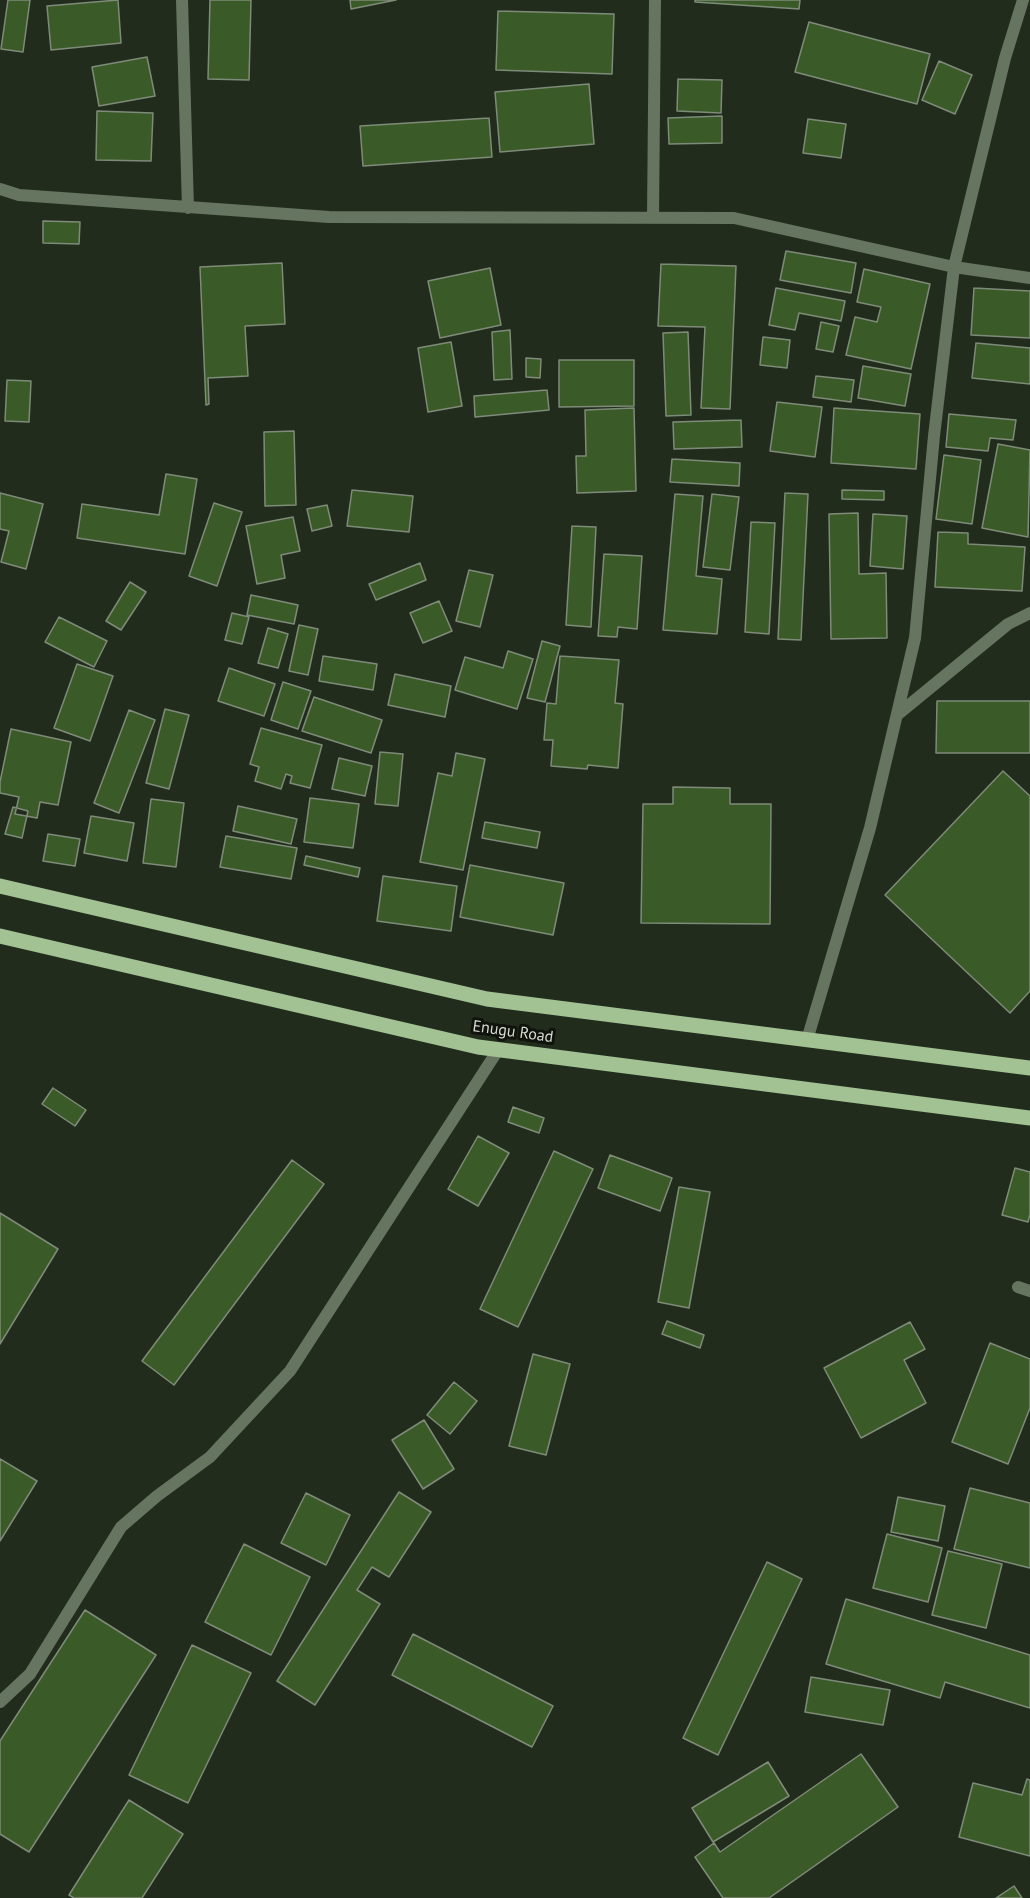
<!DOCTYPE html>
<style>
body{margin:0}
canvas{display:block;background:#222c1d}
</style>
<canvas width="1030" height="1898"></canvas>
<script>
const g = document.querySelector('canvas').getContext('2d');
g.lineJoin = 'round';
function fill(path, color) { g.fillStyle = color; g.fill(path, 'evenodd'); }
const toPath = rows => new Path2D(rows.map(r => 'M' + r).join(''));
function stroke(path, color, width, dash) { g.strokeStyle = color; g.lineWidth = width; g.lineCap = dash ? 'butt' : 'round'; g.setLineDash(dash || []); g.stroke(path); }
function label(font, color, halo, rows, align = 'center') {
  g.font = font + ' "PT Sans",sans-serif'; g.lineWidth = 6; g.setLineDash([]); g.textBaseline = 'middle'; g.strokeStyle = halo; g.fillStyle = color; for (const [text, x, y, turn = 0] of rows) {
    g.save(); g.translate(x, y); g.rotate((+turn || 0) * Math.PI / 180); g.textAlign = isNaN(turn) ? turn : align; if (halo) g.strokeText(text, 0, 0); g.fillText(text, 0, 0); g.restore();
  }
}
const building = toPath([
 [8,0,30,0,23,52,1,49,8,0],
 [118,0,121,43,51,50,47,6,118,0],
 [210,0,251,0,249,80,208,79,210,0],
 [350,0,396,0,351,9,350,0],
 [695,0,800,0,799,9,695,2,695,0],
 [498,11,614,14,612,74,496,70,498,11],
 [809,22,930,54,917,104,795,72,809,22],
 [147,57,155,96,99,106,92,67,147,57],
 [939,61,972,75,955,114,922,100,939,61],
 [678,79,722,80,721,113,677,111,678,79],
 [589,84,594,144,500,152,495,92,589,84],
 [97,111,153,113,151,161,96,160,97,111],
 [722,116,722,143,669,144,668,118,722,116],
 [489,118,492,157,363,166,360,126,489,118],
 [808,119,846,124,841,158,803,153,808,119],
 [43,221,80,222,79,244,43,243,43,221],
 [786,251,856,263,851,293,780,280,786,251],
 [282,263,285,324,245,326,248,376,208,378,209,404,206,405,200,267,282,263],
 [661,264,736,266,730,409,701,408,705,327,658,326,661,264],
 [490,268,501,325,440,338,428,281,490,268],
 [864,269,930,284,911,369,846,355,855,317,877,322,881,307,857,302,864,269],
 [776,288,845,301,841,321,799,313,795,330,769,325,776,288],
 [974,288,1030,291,1030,338,971,335,974,288],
 [821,322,839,326,833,352,816,349,821,322],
 [510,330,512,379,494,380,492,332,510,330],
 [688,332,691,415,666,416,663,333,688,332],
 [763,337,790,340,787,368,760,365,763,337],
 [451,342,462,406,428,412,418,348,451,342],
 [976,343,1030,348,1030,384,972,378,976,343],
 [526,358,541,359,540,378,526,377,526,358],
 [559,360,634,360,634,406,559,407,559,360],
 [863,366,911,374,905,406,858,398,863,366],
 [816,376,854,380,851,402,813,397,816,376],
 [7,380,31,381,29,422,5,421,7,380],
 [547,390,549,410,475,417,474,396,547,390],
 [777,402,822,407,815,457,770,451,777,402],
 [634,408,636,491,577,493,576,456,586,456,585,410,634,408],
 [834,408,920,414,916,469,831,463,834,408],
 [949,414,1016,420,1013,440,990,438,988,451,946,447,949,414],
 [741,420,742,447,674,449,673,422,741,420],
 [294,431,296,505,265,506,264,432,294,431],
 [998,444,1030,450,1028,537,982,528,998,444],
 [944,455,981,460,972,524,936,519,944,455],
 [672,459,740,463,739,486,670,482,672,459],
 [166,474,197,479,185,554,77,538,82,504,159,515,166,474],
 [352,490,413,496,409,532,347,526,352,490],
 [842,490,884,491,884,500,842,499,842,490],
 [0,493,43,504,26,569,1,562,9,531,0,529,0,493],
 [785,493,808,494,801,640,778,639,785,493],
 [675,494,703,496,696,576,722,579,717,634,663,630,675,494],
 [712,494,739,497,730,570,703,567,712,494],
 [214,503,242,512,217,586,189,576,214,503],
 [327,505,332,526,312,531,307,509,327,505],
 [858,513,859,574,886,573,887,638,831,639,829,514,858,513],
 [873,514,907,516,903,569,870,566,873,514],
 [293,517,300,551,281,555,285,578,257,584,246,526,293,517],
 [751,522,775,523,769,634,745,632,751,522],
 [572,526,596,527,591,627,566,625,572,526],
 [938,532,968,533,968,544,1025,547,1022,591,935,587,938,532],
 [604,554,642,556,637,629,618,627,617,637,598,636,604,554],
 [420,563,426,580,376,600,369,584,420,563],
 [469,570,493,575,480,627,456,621,469,570],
 [130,582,146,592,121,630,106,621,130,582],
 [251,595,298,605,294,624,247,615,251,595],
 [439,601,452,631,423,643,410,613,439,601],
 [232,613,249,617,242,644,225,640,232,613],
 [59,617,107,641,94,667,45,642,59,617],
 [299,625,318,629,308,675,289,671,299,625],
 [268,628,288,634,278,668,258,663,268,628],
 [542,641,560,646,545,702,527,698,542,641],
 [508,651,533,659,517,709,455,690,465,657,503,668,508,651],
 [323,656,377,664,373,690,319,681,323,656],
 [560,656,619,660,615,703,623,704,618,768,588,765,587,769,551,766,553,740,544,740,547,703,556,704,560,656],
 [77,664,113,676,90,741,54,728,77,664],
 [229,668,275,684,264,716,218,701,229,668],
 [395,674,451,686,445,717,388,705,395,674],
 [283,682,311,691,298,729,271,720,283,682],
 [314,697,382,720,371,753,302,731,314,697],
 [937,701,1030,701,1030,753,936,753,937,701],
 [165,709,189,715,169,789,146,783,165,709],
 [129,710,155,720,119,813,94,803,129,710],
 [261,728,322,745,310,788,290,783,292,776,286,774,281,789,255,781,259,767,250,764,261,728],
 [11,729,71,742,58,805,40,802,37,818,15,814,19,797,0,793,0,782,11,729],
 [380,752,403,754,398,806,375,804,380,752],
 [456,753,485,759,463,870,420,862,438,773,452,776,456,753],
 [339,758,372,766,365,796,332,789,339,758],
 [1003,771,1030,796,1030,991,1010,1013,885,895,1003,771],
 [673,787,730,788,730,804,771,804,770,924,641,923,643,804,673,804,673,787],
 [310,798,359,804,353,848,304,842,310,798],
 [151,799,184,803,176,867,143,863,151,799],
 [238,806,297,819,291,844,233,831,238,806],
 [13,807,28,811,22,838,5,834,13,807],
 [91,816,134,823,127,861,84,853,91,816],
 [485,822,540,832,537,848,482,838,485,822],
 [48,834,80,839,75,866,43,861,48,834],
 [226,836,297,848,291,879,220,867,226,836],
 [306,856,360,868,358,877,304,865,306,856],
 [470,865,564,883,553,935,460,917,470,865],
 [383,876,457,886,451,931,377,921,383,876],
 [53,1088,86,1110,75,1126,42,1104,53,1088],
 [513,1107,544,1118,539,1133,508,1122,513,1107],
 [478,1136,509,1153,478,1206,448,1189,478,1136],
 [554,1151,593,1169,518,1327,480,1309,554,1151],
 [610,1155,672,1178,660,1211,598,1188,610,1155],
 [292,1160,324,1184,174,1385,142,1361,292,1160],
 [1015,1168,1030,1172,1030,1214,1028,1222,1002,1215,1015,1168],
 [679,1187,710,1192,689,1308,658,1302,679,1187],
 [0,1213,58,1249,0,1344,0,1213],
 [667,1321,704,1335,700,1348,662,1334,667,1321],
 [910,1322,925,1349,904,1360,926,1403,861,1438,824,1368,910,1322],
 [990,1343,1030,1359,1030,1408,1008,1464,952,1442,990,1343],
 [533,1354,570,1364,546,1455,509,1446,533,1354],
 [454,1382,477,1401,450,1434,427,1415,454,1382],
 [424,1420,454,1469,423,1489,392,1440,424,1420],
 [0,1459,37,1481,0,1541,0,1459],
 [970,1488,1030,1503,1030,1568,954,1549,970,1488],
 [399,1492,431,1512,389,1577,372,1567,357,1590,380,1604,315,1705,277,1681,399,1492],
 [306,1493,350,1515,326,1565,281,1543,306,1493],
 [898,1497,945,1506,938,1541,891,1532,898,1497],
 [887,1534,942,1548,928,1602,873,1588,887,1534],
 [244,1544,310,1577,271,1655,205,1622,244,1544],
 [948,1551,1002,1564,986,1628,932,1615,948,1551],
 [767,1562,802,1579,718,1755,683,1738,767,1562],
 [846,1599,1030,1655,1030,1708,945,1682,940,1698,826,1664,846,1599],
 [85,1610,156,1655,29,1852,0,1834,0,1741,85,1610],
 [413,1634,553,1706,532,1747,392,1675,413,1634],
 [192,1645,251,1673,188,1803,129,1775,192,1645],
 [811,1677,890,1690,883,1725,805,1712,811,1677],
 [861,1754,898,1807,769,1898,723,1898,695,1857,714,1843,720,1852,861,1754],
 [768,1762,789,1796,713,1842,692,1808,768,1762],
 [1027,1779,1030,1780,1030,1856,959,1837,973,1783,1022,1795,1027,1779],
 [129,1800,183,1834,142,1898,74,1898,69,1895,129,1800],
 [1014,1886,1022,1898,996,1898,1014,1886]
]);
fill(building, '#3a5a28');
stroke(building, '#7f8b79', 1.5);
stroke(toPath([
 [1018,1287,1030,1291]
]), '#66755f', 12);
stroke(toPath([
 [182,0,188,208],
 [0,189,19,195,329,217,734,218,954,267,1030,278],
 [653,218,655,0],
 [897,715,1008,624,1030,613],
 [807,1040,870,828,915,638,934,436,954,267,1005,58,1023,0],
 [0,1702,30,1674,121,1527,157,1496,210,1457,290,1371,498,1050]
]), '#66755f', 12);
stroke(toPath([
 [0,886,487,999,1030,1068],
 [0,936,478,1047,1030,1118]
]), '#a2c294', 15);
label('16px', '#d4dbd1', '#0f130c', [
 ["Enugu Road",513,1032,8]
]);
</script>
